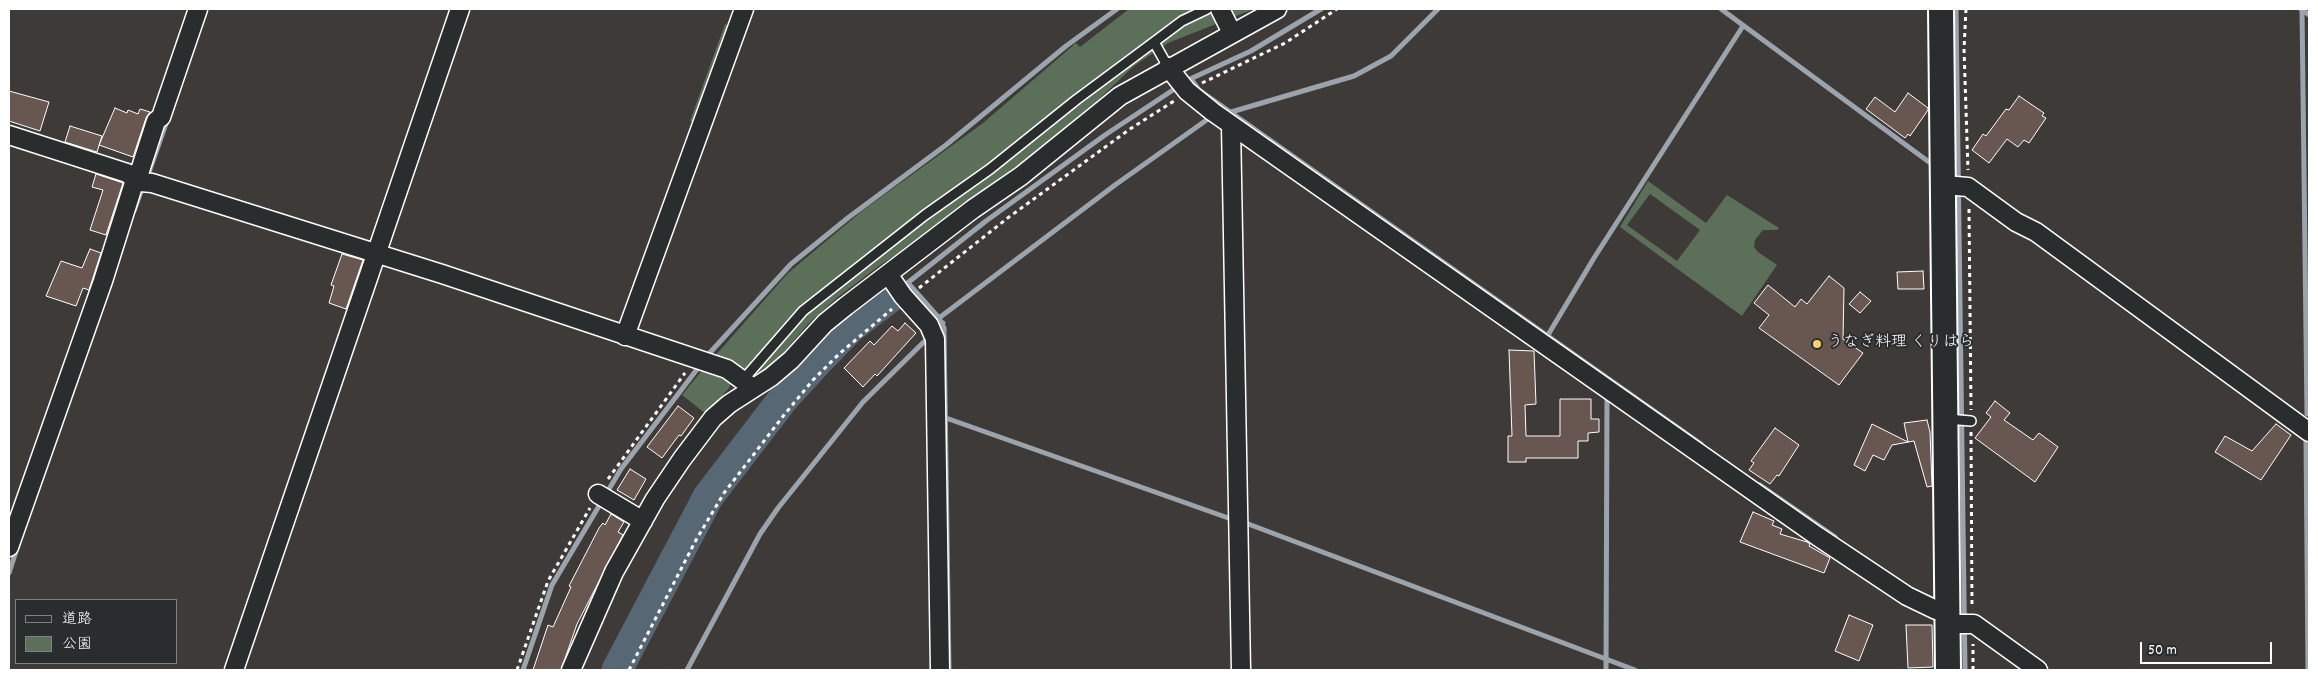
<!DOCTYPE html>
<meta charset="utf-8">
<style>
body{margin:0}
#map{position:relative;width:2318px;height:679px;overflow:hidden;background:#3d3a38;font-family:Dekko,"Klee One",sans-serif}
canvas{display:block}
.frame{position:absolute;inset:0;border:10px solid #fff;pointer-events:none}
.legend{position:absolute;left:15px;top:599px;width:162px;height:65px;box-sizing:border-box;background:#2a2d2e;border:1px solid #7f8182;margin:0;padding:6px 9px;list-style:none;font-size:15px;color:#fff}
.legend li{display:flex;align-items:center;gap:10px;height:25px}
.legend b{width:25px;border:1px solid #7f8182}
.scale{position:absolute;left:2140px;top:642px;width:132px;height:22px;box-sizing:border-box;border:2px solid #fff;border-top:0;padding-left:6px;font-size:15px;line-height:18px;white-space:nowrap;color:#fff;-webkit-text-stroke:4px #2a2d2e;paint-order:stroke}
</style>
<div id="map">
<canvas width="2318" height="679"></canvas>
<div class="frame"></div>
<ul class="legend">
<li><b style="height:6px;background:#2a2d2e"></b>道路</li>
<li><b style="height:14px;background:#5b6f59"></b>公園</li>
</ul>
<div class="scale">50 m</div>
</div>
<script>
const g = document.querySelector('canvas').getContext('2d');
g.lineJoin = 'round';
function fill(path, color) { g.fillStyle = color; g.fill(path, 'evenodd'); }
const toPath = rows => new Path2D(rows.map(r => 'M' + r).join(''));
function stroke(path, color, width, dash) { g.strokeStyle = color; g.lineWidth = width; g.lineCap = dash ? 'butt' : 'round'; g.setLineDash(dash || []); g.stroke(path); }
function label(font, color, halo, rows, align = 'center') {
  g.font = font + ' Dekko,"Klee One",sans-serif'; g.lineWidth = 4; g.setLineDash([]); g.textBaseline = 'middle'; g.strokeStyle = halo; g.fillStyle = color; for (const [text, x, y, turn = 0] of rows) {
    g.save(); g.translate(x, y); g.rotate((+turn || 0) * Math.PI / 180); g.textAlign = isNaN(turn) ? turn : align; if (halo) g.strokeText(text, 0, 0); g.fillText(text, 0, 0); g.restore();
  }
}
fill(toPath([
 [1129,9,1254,9,1168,43,1134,66,1098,100,1030,156,906,249,883,263,838,297,808,324,780,357,761,374,750,367,740,372,714,357,788,273,862,211,983,123,1076,43,1080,47],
 [725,24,734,28,700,125,690,121],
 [1648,181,1706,223,1727,195,1779,228,1777,230,1763,230,1755,240,1754,247,1758,252,1777,265,1742,316,1620,227],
 [1650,194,1700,230,1677,261,1627,225],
 [704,368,732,380,729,388,706,414,682,395]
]), '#5b6f59');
stroke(toPath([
 [1721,9,1929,162],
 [1956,9,1965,670],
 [2301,9,2309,15],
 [2302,9,2307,414],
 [1191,79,1199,90,1701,444],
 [1188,80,1251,51,1321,9],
 [1231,112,1354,76,1391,56,1438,9],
 [147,178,168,118],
 [134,211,143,186],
 [908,283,939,318,944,328,949,670],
 [901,288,986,221,1105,135,1179,86],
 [939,318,1115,185,1208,119],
 [1548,335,1594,258,1743,26],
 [706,357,791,264,849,217,946,145,1066,46,1117,9],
 [946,418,1234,520],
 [2306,437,2308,670],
 [1760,485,1835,537],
 [1243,522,1635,670],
 [9,573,18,545],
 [523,670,552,585,621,469,701,364],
 [687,670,760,534,778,508,863,402,943,323],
 [1606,670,1607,395]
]), '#9ba4ac', 5);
stroke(toPath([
 [617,670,708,497,783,399,817,362,850,328,893,295]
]), '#586774', 31);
const building = toPath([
 [9,91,49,102,40,131,9,121,9,91],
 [1908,93,1928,108,1928,110,1910,136,1908,134,1905,138,1866,109,1875,97,1895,112,1908,93],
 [2019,96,2044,113,2042,116,2046,118,2029,143,2024,140,2018,147,2007,139,1989,163,1972,150,1983,134,1986,136,2006,109,2009,110,2019,96],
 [115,108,127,113,128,110,138,114,140,109,150,112,146,118,133,157,99,145,115,108],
 [70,126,102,136,97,152,65,142,70,126],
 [96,174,123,183,106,235,90,230,103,190,92,187,96,174],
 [90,249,101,253,89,290,83,288,76,306,46,296,61,261,82,268,90,249],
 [342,254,363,260,346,309,329,303,334,286,331,285,342,254],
 [1923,271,1924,289,1898,289,1897,272,1923,271],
 [1829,276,1844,288,1843,339,1863,353,1839,385,1759,328,1769,315,1754,303,1768,285,1795,307,1801,299,1807,304,1829,276],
 [1860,292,1871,301,1860,313,1849,304,1860,292],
 [905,323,916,333,877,376,875,374,863,387,844,368,870,341,874,345,892,326,898,331,905,323],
 [1509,350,1534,351,1536,404,1525,405,1526,436,1560,436,1560,399,1591,399,1591,419,1599,419,1599,432,1588,433,1588,441,1578,441,1578,458,1526,458,1526,462,1508,462,1508,436,1512,436,1509,350],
 [1995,401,2010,413,2004,420,2033,440,2039,433,2058,447,2035,482,1975,438,1991,417,1986,413,1995,401],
 [678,406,694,418,681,436,679,435,662,458,647,447,678,406],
 [1927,420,1930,432,1932,486,1927,487,1914,441,1892,445,1884,460,1873,455,1865,471,1854,465,1872,424,1908,442,1904,423,1927,420],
 [2276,424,2291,435,2261,480,2215,452,2225,436,2252,451,2276,424],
 [1775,428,1799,445,1779,476,1777,475,1770,484,1749,470,1754,463,1751,461,1775,428],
 [630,469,646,479,634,500,617,490,630,469],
 [1753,512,1774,521,1772,525,1782,529,1780,534,1807,542,1810,544,1809,546,1830,558,1824,573,1740,542,1753,512],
 [611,514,624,522,618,532,623,535,577,624,561,670,533,670,548,625,553,627,571,587,569,586,599,528,603,523,605,525,611,514],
 [1849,615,1873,625,1859,661,1835,651,1849,615],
 [1906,625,1932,625,1933,667,1908,668,1906,625]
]);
fill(building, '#685751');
stroke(building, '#fff', 1);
const lane = toPath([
 [1168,67,1154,42,1182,21,1207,9],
 [743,380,803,311,925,215,990,169,1076,100,1154,42],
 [1947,419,1971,421]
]);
const street = toPath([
 [1220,9,1232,33],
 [1168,67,1187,91,1213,112,1817,536,1907,596,1936,610,1947,609],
 [1231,125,1241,670],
 [9,135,127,173,140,182,152,183,442,274,727,369,753,388],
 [1944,185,1968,187,2016,222,2036,232,2309,432],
 [888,274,903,296,929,325,935,339,940,670],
 [625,336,744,9],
 [598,494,643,521],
 [9,547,103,281,133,186,137,180,156,121,161,117,198,9],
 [1947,624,1974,624,2038,670],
 [234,670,460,9],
 [571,670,614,572,655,499,682,459,713,418,729,404,771,377,791,360,825,323,846,306,973,209,1021,176,1120,96,1277,9]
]);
const secondary = toPath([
 [1941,9,1948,670]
]);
stroke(lane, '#fff', 12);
stroke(street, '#fff', 21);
stroke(secondary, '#fff', 28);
stroke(toPath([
 [1966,9,1964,49,1968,170],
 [1202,83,1285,43,1337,9],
 [1969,209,1971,410],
 [919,288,1009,217,1130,129,1174,101],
 [1971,432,1972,608],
 [608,479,685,373],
 [517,670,548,581,590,508],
 [629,670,696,540,724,493,784,415,813,380,839,354,892,309],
 [1973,670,1973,644]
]), '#fff', 3, [4, 4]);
stroke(lane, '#2a2d2e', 9);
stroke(street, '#2a2d2e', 18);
stroke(secondary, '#2a2d2e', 24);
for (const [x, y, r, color] of [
 [1817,344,5,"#ffd166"]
]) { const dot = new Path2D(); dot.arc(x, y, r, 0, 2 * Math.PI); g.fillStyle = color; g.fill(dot); stroke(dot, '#2a2d2e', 2); }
label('16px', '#fff', '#2a2d2e', [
 ["うなぎ料理 くりはら",1827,344]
], 'left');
</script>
